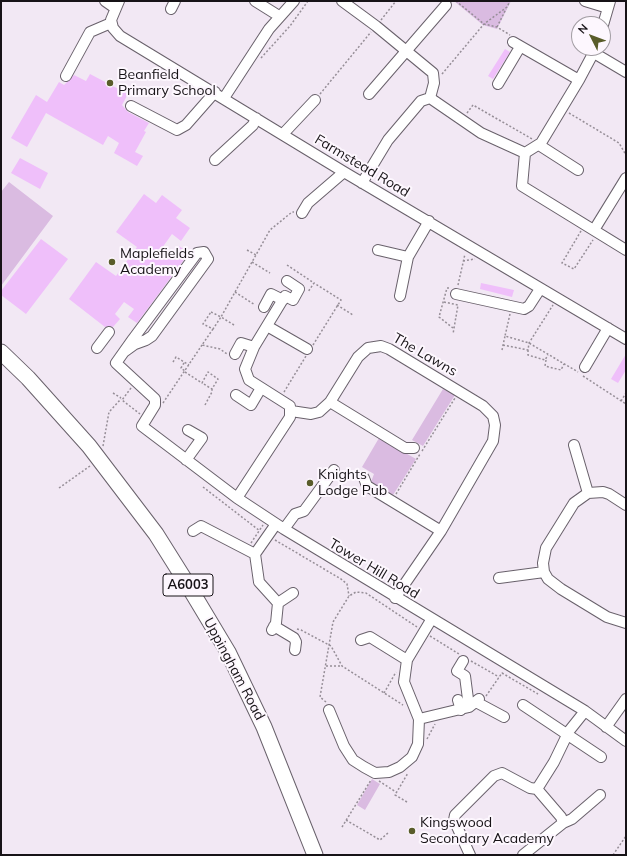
<!DOCTYPE html>
<style>
body{margin:0}
#map{position:relative;width:627px;height:856px;overflow:hidden;background:#f2e8f4;font-family:Mulish,sans-serif}
canvas{display:block}
.frame{position:absolute;inset:0;border:2px solid #171317;pointer-events:none}
.north{position:absolute;left:571px;top:16px;width:40px;height:40px;box-sizing:border-box;background:#fdf7fe;border:1px solid #a19ca2;border-radius:50%;rotate:312deg;font-size:11px;font-weight:700;line-height:16px;text-align:center;color:#171317}
.north::after{content:'';display:block;margin:auto;width:14px;height:18px;background:#595c2a;clip-path:polygon(50% 0,100% 100%,50% 72%,0 100%)}
</style>
<div id="map">
<canvas width="627" height="856"></canvas>
<div class="frame"></div>
<div class="north">N</div>
</div>
<script>
const g = document.querySelector('canvas').getContext('2d');
g.lineJoin = 'round';
function fill(path, color) { g.fillStyle = color; g.fill(path, 'evenodd'); }
const toPath = rows => new Path2D(rows.map(r => 'M' + r).join(''));
function stroke(path, color, width, dash) { g.strokeStyle = color; g.lineWidth = width; g.lineCap = dash ? 'butt' : 'round'; g.setLineDash(dash || []); g.stroke(path); }
function label(font, color, halo, rows, align = 'center') {
  g.font = font + ' Mulish,sans-serif'; g.lineWidth = 4; g.setLineDash([]); g.textBaseline = 'middle'; g.strokeStyle = halo; g.fillStyle = color; for (const [text, x, y, turn = 0] of rows) {
    g.save(); g.translate(x, y); g.rotate((+turn || 0) * Math.PI / 180); g.textAlign = isNaN(turn) ? turn : align; if (halo) g.strokeText(text, 0, 0); g.fillText(text, 0, 0); g.restore();
  }
}
fill(toPath([
 [454,1,511,1,497,29,483,25],
 [9,182,53,216,1,286,1,192],
 [443,389,455,395,423,446,412,440],
 [379,438,416,459,393,495,374,485,371,482,374,474,362,467],
 [372,779,380,784,365,810,357,805]
]), '#dabbe1');
fill(toPath([
 [505,49,510,52,493,79,488,76],
 [90,74,128,94,122,105,128,112,149,123,144,131,146,132,135,152,143,156,137,166,114,153,119,143,108,136,103,145,46,113,27,147,11,138,36,95,47,102,59,82,64,85,74,75,86,81],
 [20,158,48,173,40,189,11,173],
 [144,194,156,203,162,195,182,210,176,218,190,228,181,241,172,234,162,248,172,255,179,246,189,253,137,323,128,317,134,309,124,302,115,314,120,319,113,327,109,326,105,327,69,299,96,262,116,276,137,247,116,232],
 [41,239,68,259,26,314,1,295,1,291],
 [481,283,514,290,512,297,480,289],
 [626,354,626,370,618,383,611,379]
]), '#efbffa');
const minor = toPath([
 [105,1,115,8],
 [119,1,111,20,113,28,120,36,344,172,626,339],
 [255,1,279,16],
 [342,1,376,26,433,73,434,83,430,98],
 [585,1,608,8],
 [171,9,175,1],
 [603,25,610,1],
 [513,42,579,80],
 [594,53,626,72],
 [66,76,90,32,111,23],
 [498,84,520,47],
 [369,94,446,5],
 [224,98,269,29,294,1],
 [131,106,177,130,186,125,215,92],
 [283,134,315,100],
 [539,145,578,170],
 [525,153,522,186,626,250],
 [215,160,253,125,256,118],
 [362,183,388,140,421,101,430,98,481,133,525,153,541,143,579,80,596,48],
 [302,213,308,203,344,172],
 [594,230,626,178],
 [378,250,408,257,429,221],
 [456,294,524,309,529,306,540,289],
 [400,296,408,257],
 [264,307,271,294,283,300],
 [267,326,307,349],
 [97,348,109,332],
 [124,352,135,344,146,340,152,336,208,259,204,252,197,253,133,339,116,363,155,399,155,405,142,426,237,498,284,529,585,711,626,741],
 [235,354,241,343,254,347],
 [585,367,608,328],
 [236,395,251,405,261,388],
 [291,411,311,414,319,412,330,402],
 [574,445,588,493,574,503,546,548,543,563,544,572,548,579,561,589,607,617,626,623],
 [186,460,202,438,188,430],
 [364,478,367,486,441,531],
 [588,493,603,492,609,494,626,505],
 [237,498,290,417,290,406,249,380,245,369,254,347,285,296,293,300,299,289,287,281],
 [284,529,295,514,304,511,334,470],
 [193,531,201,526,255,554],
 [499,578,544,572],
 [395,598,441,531,493,441,495,425,493,416,483,406,389,349,381,346,368,348,358,357,330,402,405,448,414,448],
 [278,603,293,593],
 [274,626,294,638,296,642,295,650],
 [272,630,276,623,278,603,259,582,255,554,276,524],
 [361,640,370,637,407,660],
 [463,661,457,671,465,676,469,707],
 [458,700,461,710],
 [476,702,504,717],
 [523,705,601,757],
 [329,710,344,746,353,760,364,767,375,773,389,772,400,767,412,757,418,744,419,719,404,682,407,660,431,620],
 [419,719,469,707,479,699],
 [606,727,626,699],
 [537,789,554,762,569,731,585,711],
 [563,823,572,819,600,795],
 [470,855,454,820,455,815,494,776,502,773,530,788,537,789,561,817,563,823,523,855]
]);
const highway = toPath([
 [1,352,28,378,89,446,156,534,183,577,228,652,264,727,315,855]
]);
stroke(minor, '#69616b', 12);
stroke(highway, '#69616b', 17);
stroke(toPath([
 [456,1,484,24,497,27,510,35],
 [381,20,396,1],
 [497,27,506,9],
 [261,58,290,26,308,1],
 [442,74,484,24,507,7,510,1],
 [320,94,371,32],
 [467,113,473,105,532,139],
 [569,113,619,143,626,155],
 [581,231,562,263,574,269,593,240],
 [247,250,256,255],
 [463,261,475,259],
 [252,262,270,273],
 [287,265,314,283,308,292],
 [458,285,465,254],
 [449,288,447,288,439,317,453,328],
 [235,292,255,305],
 [444,302,458,305,453,334],
 [337,305,353,315],
 [211,312,221,317,213,329,203,324,211,312],
 [510,314,505,336,529,343,578,372],
 [234,325,221,317,270,230,292,212,294,212],
 [213,329,202,345,220,349,227,354],
 [313,345,341,300,314,283],
 [503,345,528,350,529,343,553,305],
 [502,350,505,336],
 [528,350,528,355,545,360,548,355],
 [546,360,545,366,561,370,564,364],
 [173,362,176,357,189,365],
 [184,363,181,368,185,371],
 [185,372,202,383,208,372,218,379,212,389,202,383],
 [583,376,626,404],
 [131,388,122,400,140,414],
 [284,392,306,356],
 [113,393,121,398],
 [621,401,626,393],
 [163,403,202,345],
 [205,405,212,392,212,389],
 [103,446,109,412,121,399],
 [422,451,455,398],
 [203,487,260,531],
 [59,488,90,466],
 [396,494,420,454],
 [275,540,341,579,347,584,349,596],
 [251,543,263,525],
 [297,629,301,630,331,646,342,666,403,705],
 [430,636,459,654],
 [471,661,499,677],
 [326,666,342,666],
 [384,693,396,672],
 [486,696,502,673,538,694],
 [326,702,320,697,333,622,349,596,356,592,366,593,417,627],
 [427,739,435,724],
 [379,781,396,792],
 [407,802,395,795,408,773],
 [346,820,380,840,388,833],
 [342,827,371,780],
 [613,855,626,836]
]), '#968e97', 1.5, [2, 2]);
stroke(minor, '#fff', 10);
stroke(highway, '#fff', 15);
for (const [x, y, r, color] of [
 [110,83,4,"#595c2a"],
 [112,262,4,"#595c2a"],
 [310,483,4,"#595c2a"],
 [412,831,4,"#595c2a"]
]) { const dot = new Path2D(); dot.arc(x, y, r, 0, 2 * Math.PI); g.fillStyle = color; g.fill(dot); stroke(dot, '#fdf7fe', 1.5); }
for (const [x, y, w] of [
 [188,585,50]
]) { const box = new Path2D(); box.roundRect(x - w / 2, y - 11, w, 22, 3); g.fillStyle = '#fdf7fe'; g.fill(box); stroke(box, '#171317', 1); }
label('bold 13px', '#171317', null, [
 ["A6003",188,585]
]);
label('14px', '#171317', '#fdf7fe', [
 ["Beanfield",118,75],
 ["Primary School",118,91],
 ["Maplefields",120,254],
 ["Academy",120,270],
 ["Knights",318,475],
 ["Lodge Pub",318,491],
 ["Kingswood",420,823],
 ["Secondary Academy",420,839]
], 'left');
label('14px', '#171317', '#fdf7fe', [
 ["Farmstead Road",362,166,31],
 ["The Lawns",425,355,30],
 ["Tower Hill Road",374,569,31],
 ["Uppingham Road",234,669,62]
]);
</script>
